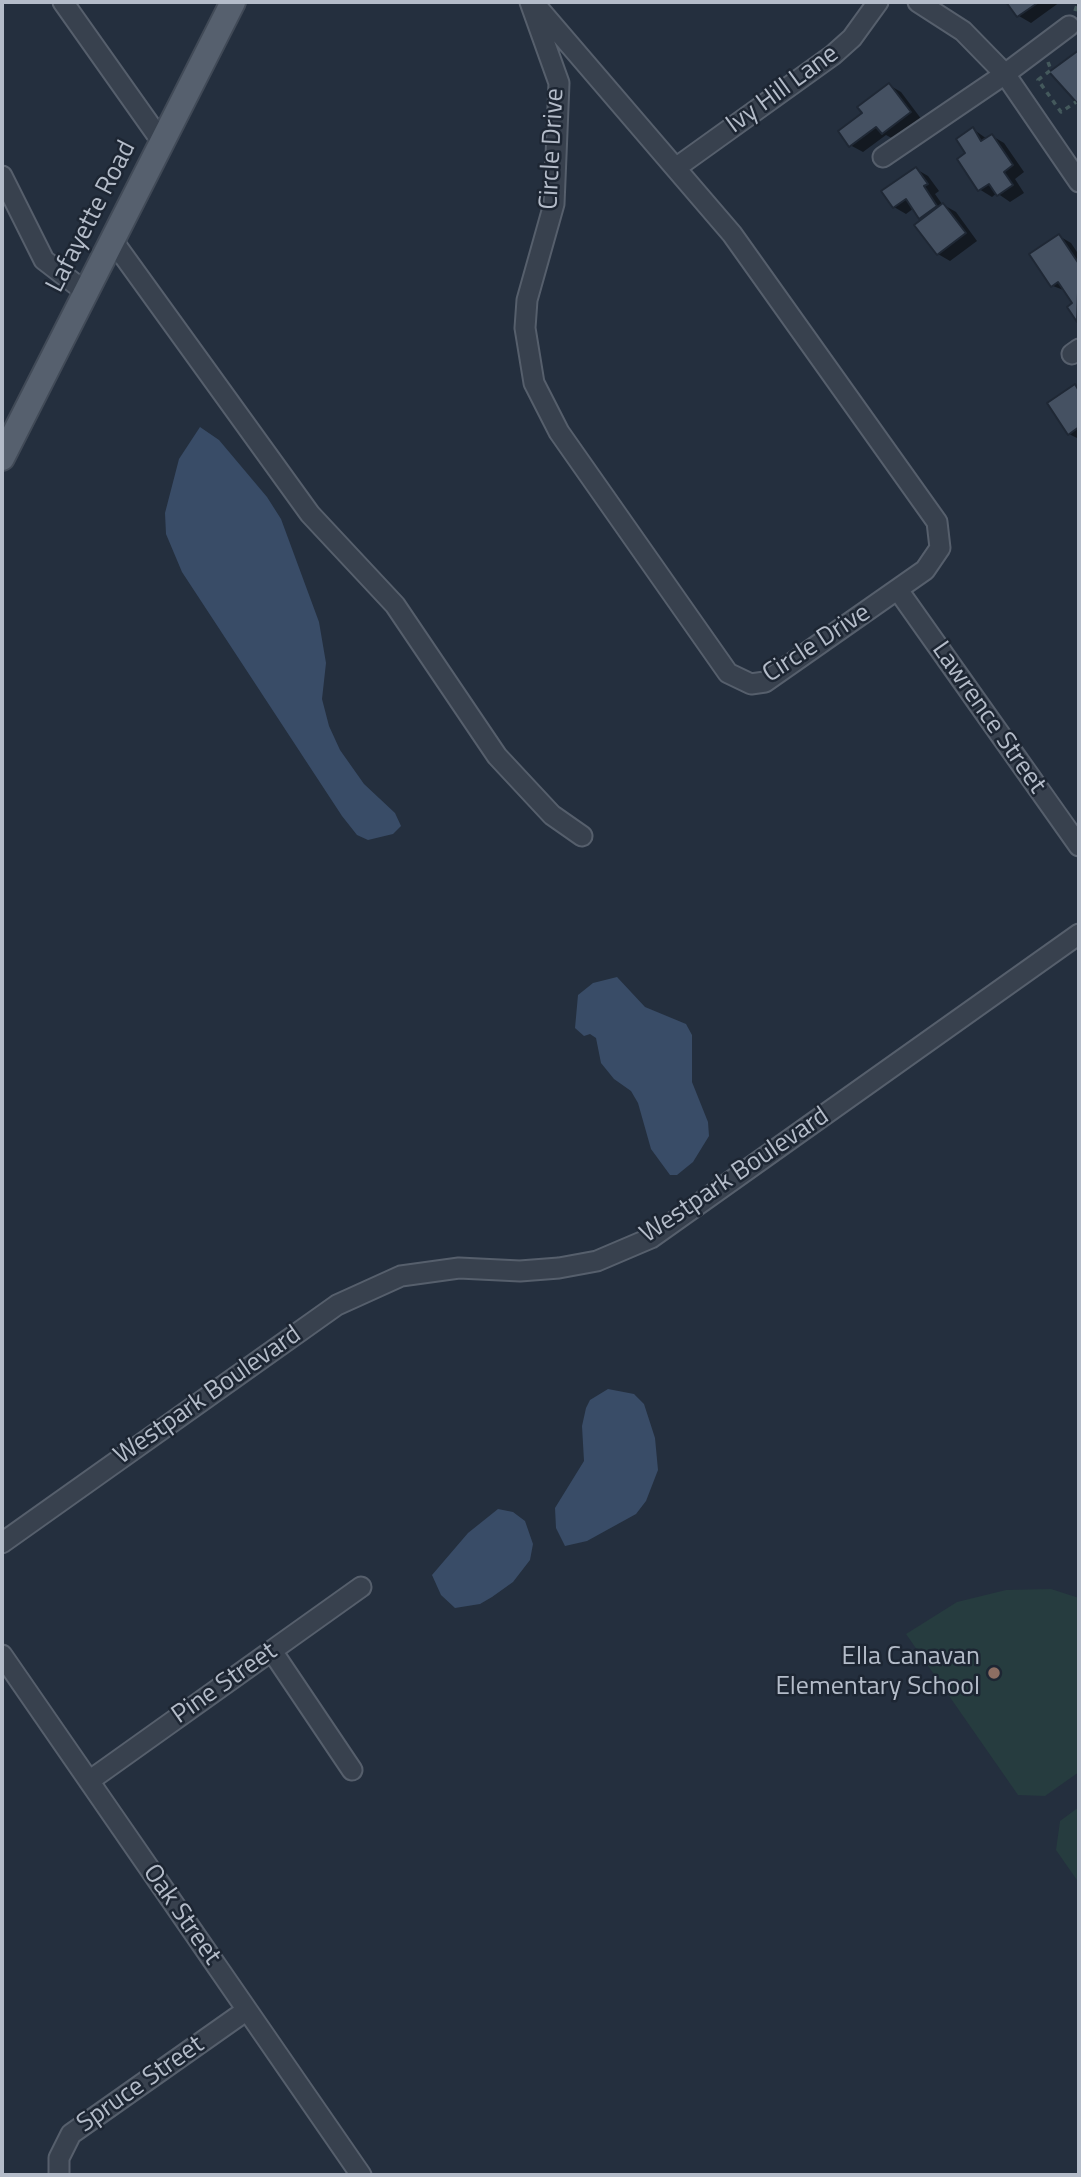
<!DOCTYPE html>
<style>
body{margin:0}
#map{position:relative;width:1081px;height:2177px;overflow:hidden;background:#242f3e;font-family:"Titillium Web",sans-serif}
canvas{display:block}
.frame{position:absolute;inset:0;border:4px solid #b4bcc9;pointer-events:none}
</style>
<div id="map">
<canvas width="1081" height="2177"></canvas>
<div class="frame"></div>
</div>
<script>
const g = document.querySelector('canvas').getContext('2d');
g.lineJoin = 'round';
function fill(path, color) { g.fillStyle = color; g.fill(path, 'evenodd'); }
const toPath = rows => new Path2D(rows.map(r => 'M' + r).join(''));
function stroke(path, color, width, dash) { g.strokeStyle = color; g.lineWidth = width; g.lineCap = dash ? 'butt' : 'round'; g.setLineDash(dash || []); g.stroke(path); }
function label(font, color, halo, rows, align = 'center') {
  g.font = font + ' "Titillium Web",sans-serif'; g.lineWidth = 5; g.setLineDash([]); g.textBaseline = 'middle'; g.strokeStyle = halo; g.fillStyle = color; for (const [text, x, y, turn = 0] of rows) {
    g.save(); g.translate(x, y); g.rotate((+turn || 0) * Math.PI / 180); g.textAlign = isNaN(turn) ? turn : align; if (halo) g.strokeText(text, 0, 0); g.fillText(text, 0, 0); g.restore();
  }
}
fill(toPath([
 [1051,1589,1079,1598,1079,1772,1045,1796,1018,1795,906,1634,957,1602,1006,1590],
 [1079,1807,1079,1883,1056,1850,1060,1821]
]), '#263c3f');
fill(toPath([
 [200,427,219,440,267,497,281,519,319,622,326,663,322,699,329,726,340,750,364,784,395,813,401,826,393,834,368,840,357,835,342,816,182,572,166,534,165,513,179,459],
 [617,977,645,1007,686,1024,692,1035,692,1082,708,1122,709,1136,693,1162,677,1175,670,1175,651,1149,638,1103,631,1091,614,1079,601,1063,596,1038,590,1034,584,1036,575,1028,578,995,593,983],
 [608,1389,634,1394,644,1404,655,1438,658,1470,646,1501,636,1514,587,1541,565,1546,556,1528,555,1508,584,1461,582,1426,586,1408,590,1400],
 [498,1509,513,1512,525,1521,533,1544,530,1560,513,1582,492,1597,480,1604,455,1608,441,1595,432,1575,468,1533]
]), '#394c67');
fill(toPath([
 [1008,2,1060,2,1031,23,1019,16],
 [889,85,901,92,922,120,895,140,886,135,863,152,850,145,864,113],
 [973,129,987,139,992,136,1004,143,1024,172,1015,179,1024,193,1010,202,997,193,992,197,979,189,968,153],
 [916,169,928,176,939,191,935,194,942,204,956,212,977,241,950,261,938,254,924,219,914,208,906,214,894,207],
 [1059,236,1071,243,1079,255,1079,321,1069,307,1074,303,1066,291,1053,286],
 [1075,386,1079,389,1077,438,1069,434]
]), '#0007');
const building = toPath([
 [1006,2,1039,2,1017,17,1006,2],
 [1079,50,1079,101,1077,103,1049,72,1079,50],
 [889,83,911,112,882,134,876,127,849,147,838,131,862,113,857,107,889,83],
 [973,127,981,141,992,134,1013,165,1004,172,1013,185,997,196,989,184,978,191,957,159,965,153,956,139,973,127],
 [916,167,928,184,924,186,937,206,919,219,906,199,893,208,881,191,916,167],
 [943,203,966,233,937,255,914,225,943,203],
 [1059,234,1079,264,1077,322,1067,307,1072,303,1058,282,1051,287,1029,254,1059,234],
 [1075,384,1079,391,1079,427,1068,435,1047,403,1075,384]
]);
fill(building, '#455162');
stroke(building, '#1f2835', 2);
const minor = toPath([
 [63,2,162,142],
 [530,2,559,83,554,204,527,300,525,328,534,383,559,432,728,673,751,684,765,682,925,570,940,548,937,522,732,234,533,2],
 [918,2,963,31,1005,74,1079,182],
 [883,157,1005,74,1069,26],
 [677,167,833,55,852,38,878,2],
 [2,176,44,260,87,293],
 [113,241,310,514,395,605,497,756,552,815,582,836],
 [1072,354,1079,349],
 [898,590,1079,846],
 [2,1543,337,1305,401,1276,459,1268,520,1271,559,1268,597,1261,651,1238,1079,934],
 [272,1651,352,1770],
 [2,1655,361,2175],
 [89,1781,361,1587],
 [59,2175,59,2158,71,2134,247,2010]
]);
const major = toPath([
 [2,458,233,2]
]);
stroke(minor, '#565f6c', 23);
stroke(major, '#414a57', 28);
stroke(toPath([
 [1075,11,1078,2],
 [1048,62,1051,70,1038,80,1061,112,1076,102]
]), '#44595c', 3.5, [5, 5]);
stroke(minor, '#38414e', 19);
stroke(major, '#56606e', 24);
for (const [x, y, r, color] of [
 [994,1673,7,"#8d6e63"]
]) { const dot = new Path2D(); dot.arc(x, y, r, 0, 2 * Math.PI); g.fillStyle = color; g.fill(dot); stroke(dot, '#1d2633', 2.5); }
label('26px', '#b4bcc9', '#1d2633', [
 ["Ivy Hill Lane",783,90,-36],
 ["Circle Drive",553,149,-87],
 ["Lafayette Road",92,217,-63],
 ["Circle Drive",817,644,-33],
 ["Lawrence Street",988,718,55],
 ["Westpark Boulevard",735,1176,-34],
 ["Westpark Boulevard",208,1396,-35],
 ["Pine Street",225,1684,-35],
 ["Oak Street",181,1915,55],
 ["Spruce Street",141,2085,-35]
]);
label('26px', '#b4bcc9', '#1d2633', [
 ["Ella Canavan",980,1658],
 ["Elementary School",980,1688]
], 'right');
</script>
